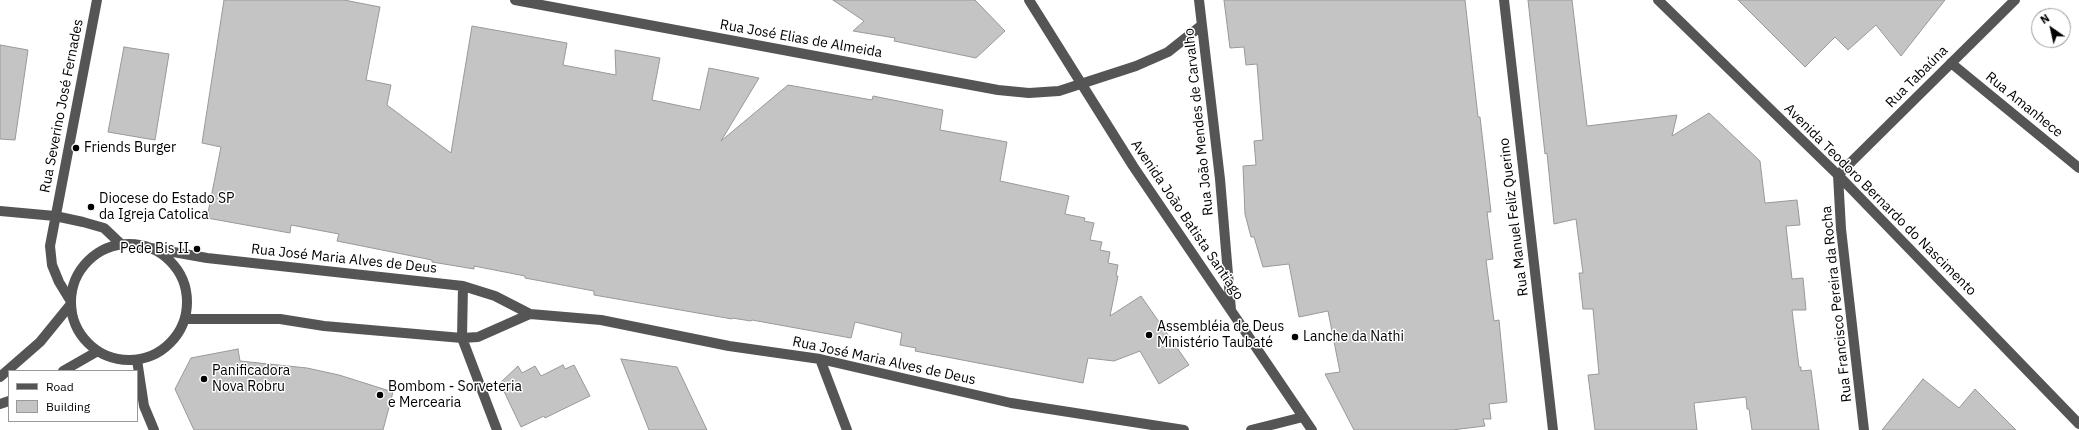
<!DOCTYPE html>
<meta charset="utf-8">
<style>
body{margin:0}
#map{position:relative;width:2079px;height:430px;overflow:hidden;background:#fff;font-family:"IBM Plex Sans",sans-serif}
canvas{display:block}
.legend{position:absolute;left:8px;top:370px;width:130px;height:52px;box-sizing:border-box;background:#fff;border:1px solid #999;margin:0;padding:5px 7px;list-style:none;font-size:12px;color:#000}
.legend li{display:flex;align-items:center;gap:8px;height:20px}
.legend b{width:20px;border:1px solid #999}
.north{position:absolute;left:2031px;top:8px;width:40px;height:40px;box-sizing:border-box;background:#fff;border:1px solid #999;border-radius:50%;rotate:326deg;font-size:11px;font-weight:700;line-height:16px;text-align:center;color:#000}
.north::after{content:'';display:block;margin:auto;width:14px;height:18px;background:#000;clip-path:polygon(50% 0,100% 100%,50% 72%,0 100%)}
</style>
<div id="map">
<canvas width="2079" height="430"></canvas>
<ul class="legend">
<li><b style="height:5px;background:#555"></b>Road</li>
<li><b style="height:11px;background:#c4c4c4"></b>Building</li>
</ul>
<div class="north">N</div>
</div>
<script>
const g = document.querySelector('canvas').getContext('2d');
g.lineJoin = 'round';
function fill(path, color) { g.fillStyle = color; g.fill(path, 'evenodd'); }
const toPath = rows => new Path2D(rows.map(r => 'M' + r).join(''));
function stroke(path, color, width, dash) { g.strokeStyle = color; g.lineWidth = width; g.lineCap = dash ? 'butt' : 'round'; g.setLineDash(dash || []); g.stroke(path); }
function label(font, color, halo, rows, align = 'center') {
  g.font = font + ' "IBM Plex Sans",sans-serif'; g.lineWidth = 3; g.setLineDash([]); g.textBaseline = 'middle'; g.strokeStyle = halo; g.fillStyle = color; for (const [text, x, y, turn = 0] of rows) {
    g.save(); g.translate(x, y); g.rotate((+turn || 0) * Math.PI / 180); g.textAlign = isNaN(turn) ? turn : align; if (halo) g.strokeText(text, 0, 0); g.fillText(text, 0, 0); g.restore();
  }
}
const building = toPath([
 [224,0,344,0,380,7,366,80,391,85,387,105,451,153,472,26,567,43,563,65,616,75,615,50,660,58,652,100,700,110,709,68,759,78,721,141,788,85,872,100,873,96,943,110,940,130,1007,142,1000,181,1069,196,1065,214,1085,218,1084,221,1094,223,1090,240,1102,242,1100,250,1110,252,1108,263,1118,265,1116,276,1118,276,1110,316,1141,296,1189,365,1159,384,1140,351,1114,361,1088,358,1083,383,915,351,916,348,900,345,902,333,855,322,851,338,752,320,751,321,732,318,732,319,594,295,594,291,525,278,525,276,474,266,474,269,432,262,432,260,337,241,339,234,291,225,290,233,207,218,221,147,202,143,224,0],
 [833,0,975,0,1005,31,976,58,894,41,895,38,853,31,864,21,833,0],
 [1224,0,1465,0,1478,117,1480,117,1491,212,1487,212,1493,259,1486,260,1494,321,1499,320,1507,402,1489,404,1491,419,1483,419,1485,426,1452,430,1354,430,1325,374,1340,372,1328,311,1299,317,1289,264,1263,267,1254,237,1251,237,1245,214,1243,166,1256,165,1254,141,1263,140,1257,64,1246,65,1244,47,1230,48,1224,0],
 [1528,0,1572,0,1587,126,1677,115,1672,136,1709,113,1760,161,1765,203,1797,200,1800,225,1786,226,1792,279,1803,278,1806,310,1792,310,1799,367,1801,367,1801,371,1811,370,1819,430,1752,430,1749,409,1747,409,1746,397,1694,403,1697,430,1595,430,1588,375,1599,374,1593,309,1583,309,1579,273,1583,273,1576,219,1554,224,1547,153,1545,154,1528,0],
 [1738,0,1945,0,1901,56,1876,25,1848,50,1835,37,1805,67,1738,0],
 [0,45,28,50,15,140,0,139,0,45],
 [124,47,169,54,155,140,108,132,124,47],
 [238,349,240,361,307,368,339,375,393,392,383,430,194,430,175,389,191,358,238,349],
 [621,359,677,367,707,430,649,430,621,359],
 [563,365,565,369,574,365,590,396,545,418,544,416,521,427,500,383,518,366,522,373,535,366,541,376,563,365],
 [1923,379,1959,408,1975,389,2016,430,1882,430,1923,379]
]);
fill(building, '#c4c4c4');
stroke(building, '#999', 1);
stroke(toPath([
 [515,0,998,90,1029,93,1059,91,1136,66,1168,52,1202,25],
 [1029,0,1133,166,1312,430],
 [1199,0,1220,179,1231,310],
 [1504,0,1553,430],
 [1658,0,1838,175,2079,424],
 [1951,63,2079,168],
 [0,211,55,216,83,222,104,228,122,245],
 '71 302a58 58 0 1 1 116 0a58 58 0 1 1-116 0Z',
 [151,248,207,258,463,286,495,296,530,314,601,320,729,346,820,359,1011,403,1184,430],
 [463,286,462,338,497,430],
 [70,300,59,282,52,265,50,246,97,0],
 [185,319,280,319,324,326,462,338,478,337,530,314],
 [820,359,847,430],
 [137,360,144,406,154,430],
 [63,371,98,351],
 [0,377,40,342,71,304],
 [0,404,9,401],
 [1251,430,1303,417],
 [1864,430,1841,229,1838,175,2015,0]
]), '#555', 10);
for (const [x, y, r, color] of [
 [76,148,4,"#000"],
 [91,207,4,"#000"],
 [197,249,4,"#000"],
 [1149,335,4,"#000"],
 [1295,337,4,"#000"],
 [204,379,4,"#000"],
 [380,395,4,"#000"]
]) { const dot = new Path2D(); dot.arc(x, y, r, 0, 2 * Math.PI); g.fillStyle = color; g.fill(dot); stroke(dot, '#fff', 1.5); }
label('14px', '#000', '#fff', [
 ["Rua José Elias de Almeida",801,39,10],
 ["Rua Tabaúna",1917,77,-45],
 ["Rua Amanhece",2024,105,39],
 ["Rua Severino José Fernades",62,106,-79],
 ["Rua João Mendes de Carvalho",1199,122,-96],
 ["Avenida Teodoro Bernardo do Nascimento",1880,200,45],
 ["Rua Manuel Feliz Querino",1514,217,-97],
 ["Avenida João Batista Santiago",1187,220,56],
 ["Rua José Maria Alves de Deus",344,259,6],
 ["Rua Francisco Pereira da Rocha",1837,304,-96],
 ["Rua José Maria Alves de Deus",884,361,12]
]);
label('14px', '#000', '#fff', [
 ["Friends Burger",84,148],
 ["Diocese do Estado SP",99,199],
 ["da Igreja Catolica",99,215],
 ["Pede Bis II",189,249,"right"],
 ["Assembléia de Deus",1157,327],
 ["Ministério Taubaté",1157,343],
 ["Lanche da Nathi",1303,337],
 ["Panificadora",212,371],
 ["Nova Robru",212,387],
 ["Bombom - Sorveteria",388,387],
 ["e Mercearia",388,403]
], 'left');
</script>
